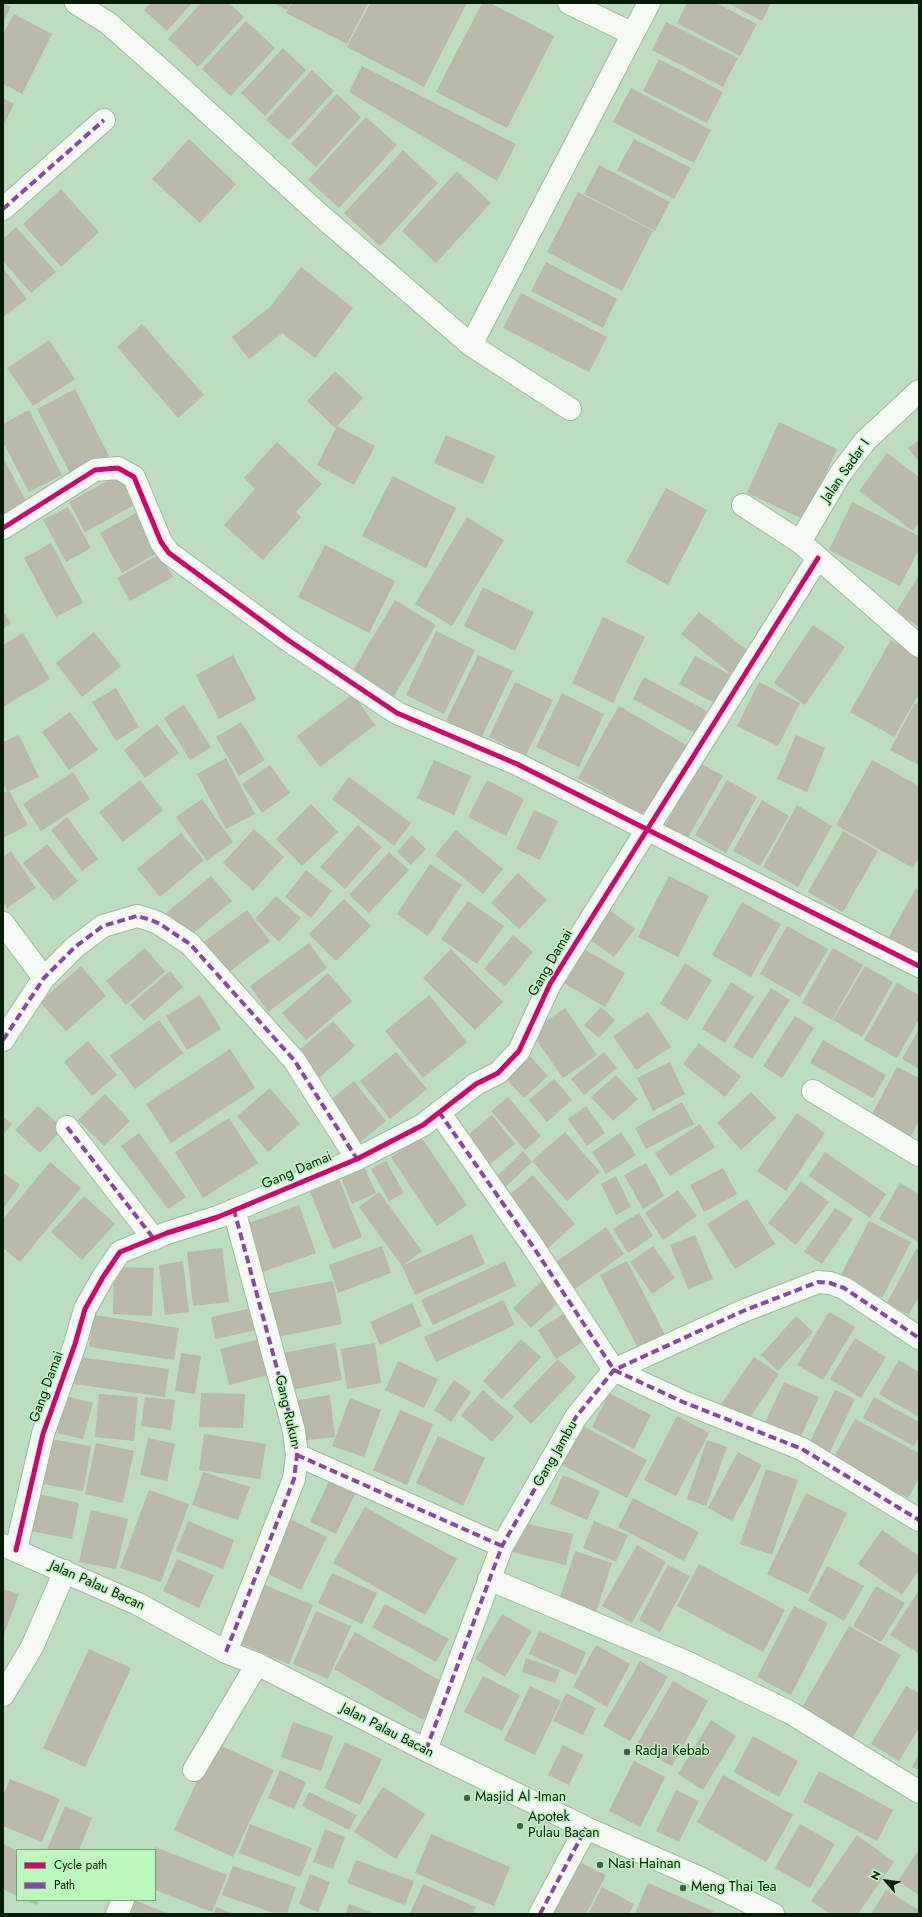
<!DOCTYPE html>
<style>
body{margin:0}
#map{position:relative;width:922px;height:1917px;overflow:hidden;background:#bcddbe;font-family:Jost,sans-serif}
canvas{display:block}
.frame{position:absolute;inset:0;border:4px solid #051c07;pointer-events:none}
.legend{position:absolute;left:16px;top:1849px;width:140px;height:52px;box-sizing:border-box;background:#bbf8be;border:1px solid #72a075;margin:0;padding:5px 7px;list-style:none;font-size:12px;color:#051c07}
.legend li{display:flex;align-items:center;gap:8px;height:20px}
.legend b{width:20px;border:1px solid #72a075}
.north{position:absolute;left:866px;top:1861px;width:40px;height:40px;-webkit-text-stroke:3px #bbf8be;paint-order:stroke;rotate:298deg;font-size:11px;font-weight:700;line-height:16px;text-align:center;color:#051c07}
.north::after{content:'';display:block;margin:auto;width:14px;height:18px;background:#051c07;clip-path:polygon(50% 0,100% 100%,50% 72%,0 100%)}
</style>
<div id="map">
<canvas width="922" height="1917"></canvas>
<div class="frame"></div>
<ul class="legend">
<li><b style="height:5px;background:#d6006c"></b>Cycle path</li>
<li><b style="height:5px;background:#8e44ad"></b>Path</li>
</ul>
<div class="north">N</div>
</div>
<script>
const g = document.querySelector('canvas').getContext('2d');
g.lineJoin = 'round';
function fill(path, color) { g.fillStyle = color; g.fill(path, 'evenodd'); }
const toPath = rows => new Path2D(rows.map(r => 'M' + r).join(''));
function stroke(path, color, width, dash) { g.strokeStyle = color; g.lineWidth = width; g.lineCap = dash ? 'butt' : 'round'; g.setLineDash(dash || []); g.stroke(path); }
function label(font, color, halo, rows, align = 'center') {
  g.font = font + ' Jost,sans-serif'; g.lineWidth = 3; g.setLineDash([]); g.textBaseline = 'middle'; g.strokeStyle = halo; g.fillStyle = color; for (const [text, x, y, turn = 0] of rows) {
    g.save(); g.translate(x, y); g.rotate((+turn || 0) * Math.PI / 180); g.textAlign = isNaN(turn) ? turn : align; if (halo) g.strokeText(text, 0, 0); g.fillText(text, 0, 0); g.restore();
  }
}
fill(toPath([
 [3,3,11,7,3,23],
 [151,3,192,3,167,31,144,10],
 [201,3,229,3,244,17,198,67,168,39],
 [273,3,291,3,287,10],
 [292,3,368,3,347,44,286,13],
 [370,3,467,3,424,87,347,47],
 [482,3,490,3,554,36,507,128,436,92],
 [687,3,716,3,757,24,740,56,677,23],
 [728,3,771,3,762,21],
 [14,14,52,34,22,94,3,84,3,34],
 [246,21,275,48,231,96,202,69],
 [666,22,738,58,723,87,652,50],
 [283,48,306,70,265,116,241,93],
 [659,59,723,92,707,123,643,91],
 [362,66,516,144,497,181,349,92],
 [312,70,334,91,289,140,266,120],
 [631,88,711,130,694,163,613,122],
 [337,94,361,117,316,167,291,144],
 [3,98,14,104,3,126],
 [366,117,397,145,339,208,308,180],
 [189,139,236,184,200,223,152,179],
 [634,139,691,168,674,199,617,170],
 [403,150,438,183,380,246,344,213],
 [599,165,670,202,655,231,584,194],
 [457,171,491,203,436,263,402,231],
 [61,189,99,232,61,267,23,224],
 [578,192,653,231,622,291,547,252],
 [16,227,56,272,31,293,3,261,3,239],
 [546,262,617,299,603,328,531,291],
 [301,267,353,308,315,358,282,333,249,359,232,337,270,307],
 [3,268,27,299,3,317],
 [521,293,607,337,589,372,503,328],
 [142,324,204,395,178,418,117,347],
 [49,340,75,379,33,406,7,368],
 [335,371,363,398,335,428,307,401],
 [75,389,109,456,71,475,37,409],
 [29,410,62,475,29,492,3,442,3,424],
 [779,422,837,449,805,520,747,493],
 [337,426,375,446,354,485,317,465],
 [446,435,495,456,483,484,434,463],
 [919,440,919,462,908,448],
 [277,442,322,484,296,512,301,517,263,560,224,525,255,489,244,478],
 [887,453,919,477,919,522,913,531,859,491],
 [3,457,28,505,3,518],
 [122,473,138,503,85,532,69,502],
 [393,476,456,508,426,568,362,536],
 [666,488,707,510,668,585,626,562],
 [852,502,919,536,919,549,900,586,829,550],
 [68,507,91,548,66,562,43,520],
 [136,513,157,553,122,573,100,533],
 [467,517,504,540,452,626,415,604],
 [51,543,83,603,56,617,24,558],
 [325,545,395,581,369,633,298,597],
 [160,554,173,577,130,601,117,578],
 [919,575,919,627,896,612],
 [483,587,534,612,515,651,464,626],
 [395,600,436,625,394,696,352,672],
 [3,611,11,623,3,629],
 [699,612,753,655,735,677,681,634],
 [603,617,645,637,613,703,572,683],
 [813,625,845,647,805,705,774,683],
 [436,631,475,650,444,714,406,695],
 [94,632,121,666,82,697,56,663],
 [23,633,50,679,3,707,3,645],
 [891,640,919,656,919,694,894,737,850,712],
 [233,655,256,699,219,719,196,675],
 [478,655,513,671,481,738,446,721],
 [695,656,731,675,716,704,679,684],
 [644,677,707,711,695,733,633,699],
 [515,682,553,700,526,755,489,737],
 [759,682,800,703,778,746,737,726],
 [116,688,139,727,116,741,92,702],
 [562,693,604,714,579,767,536,747],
 [353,694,375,725,320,767,297,736],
 [915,703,919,705,919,765,890,750],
 [184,705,211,747,190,760,164,718],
 [619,706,691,748,650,819,578,778],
 [70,712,98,750,69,770,42,732],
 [241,722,265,760,239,776,216,737],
 [157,724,179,753,145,778,124,750],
 [19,735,39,777,9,791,28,825,3,838,3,793,7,791,3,783,3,742],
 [796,735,825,748,807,792,777,779],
 [226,758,255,814,226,829,197,774],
 [434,760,471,776,454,815,417,798],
 [872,760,919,786,919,857,913,868,836,825],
 [700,763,723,776,686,841,664,828],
 [270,765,290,793,262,813,242,784],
 [73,772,90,799,41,831,23,804],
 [349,777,411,823,394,846,332,799],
 [140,780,163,810,123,842,99,812],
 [487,780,524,799,506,836,468,817],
 [727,780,757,797,726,853,695,835],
 [202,799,233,842,207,861,176,817],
 [762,800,789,816,760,866,733,851],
 [311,804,338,832,302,866,276,839],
 [797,805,832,826,798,887,763,867],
 [534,810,558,821,540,860,516,849],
 [67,817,98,859,82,871,51,830],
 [358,825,382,847,345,889,320,867],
 [254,829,284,857,253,891,223,863],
 [456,830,503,869,483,894,435,855],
 [843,831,878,851,843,912,808,892],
 [181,833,204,860,160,897,137,869],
 [412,835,426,849,411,865,397,852],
 [47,844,78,881,54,901,23,863],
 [11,851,36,888,7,908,3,902,3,857],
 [389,852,409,870,369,913,349,895],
 [430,864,462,885,428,936,397,914],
 [306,870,332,891,311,918,285,897],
 [518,873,547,900,519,929,491,903],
 [211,876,232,901,185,940,165,914],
 [669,876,709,896,678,957,638,937],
 [916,888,919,890,919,954,889,937],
 [276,896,301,918,279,942,255,919],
 [344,899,371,926,336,961,309,934],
 [468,901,504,926,477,964,441,939],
 [742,902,781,924,751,977,712,955],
 [603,905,635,929,614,957,582,934],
 [247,910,270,941,224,976,201,944],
 [787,926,828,949,800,997,760,974],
 [513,935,533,952,505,986,484,969],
 [309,943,327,968,268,1012,250,986],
 [145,948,165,972,126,1005,106,981],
 [582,948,625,973,605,1007,562,982],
 [833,948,863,965,832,1020,802,1003],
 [451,949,503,1002,475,1030,423,978],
 [685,963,712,980,687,1021,660,1004],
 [81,966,106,996,66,1031,40,1002],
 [865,966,893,982,862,1037,833,1020],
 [170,971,183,987,144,1021,130,1005],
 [328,973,352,1001,306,1040,282,1013],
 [731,982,754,997,725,1043,702,1029],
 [897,983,919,995,919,1019,897,1058,864,1040],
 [771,988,790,1000,752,1059,733,1047],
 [200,995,221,1029,187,1050,166,1016],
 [429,995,467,1042,423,1078,385,1031],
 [601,1007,615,1020,599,1038,584,1025],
 [565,1008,597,1055,563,1078,531,1032],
 [648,1012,671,1047,636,1070,613,1036],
 [795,1016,814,1028,782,1078,763,1066],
 [159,1020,183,1053,135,1089,110,1056],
 [333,1021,355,1046,318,1079,295,1054],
 [919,1029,919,1069,902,1059],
 [823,1040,886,1075,873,1098,810,1063],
 [88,1041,117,1075,92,1096,64,1062],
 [699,1043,741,1076,725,1097,683,1064],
 [230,1049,255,1088,171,1143,146,1104],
 [396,1052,427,1089,390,1119,360,1081],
 [604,1052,617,1068,584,1095,571,1079],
 [528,1054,548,1076,524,1098,504,1077],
 [670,1062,685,1094,653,1111,637,1078],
 [897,1067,919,1078,919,1120,910,1138,870,1118],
 [616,1075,638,1099,613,1121,591,1097],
 [554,1079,572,1100,547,1122,529,1100],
 [354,1081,386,1121,360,1142,328,1102],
 [270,1088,300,1124,268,1152,237,1116],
 [751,1092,776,1118,741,1150,717,1123],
 [105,1094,130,1121,104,1146,78,1120],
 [508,1097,541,1136,525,1150,491,1111],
 [682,1102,694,1124,646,1149,635,1128],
 [38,1106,63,1128,40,1153,15,1130],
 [586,1106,605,1133,587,1146,568,1119],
 [797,1113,825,1133,786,1191,757,1171],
 [492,1115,515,1144,484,1169,461,1141],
 [3,1117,12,1124,3,1135],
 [229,1118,258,1163,203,1198,175,1152],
 [700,1124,715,1147,670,1176,655,1153],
 [565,1132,600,1172,567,1201,532,1161],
 [621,1132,636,1155,606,1174,592,1152],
 [139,1133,186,1197,168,1209,121,1146],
 [421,1137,467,1205,437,1226,391,1157],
 [523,1151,532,1162,499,1193,490,1183],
 [825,1152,886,1194,870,1218,809,1176],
 [386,1161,404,1193,389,1201,371,1169],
 [50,1162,81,1188,20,1262,3,1248,3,1219],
 [362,1162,376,1193,352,1204,339,1172],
 [646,1163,664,1196,643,1209,624,1175],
 [723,1168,737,1194,704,1212,690,1185],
 [3,1173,20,1185,3,1209],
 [533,1175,575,1224,547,1249,504,1199],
 [616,1176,631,1207,616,1215,601,1184],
 [339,1179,362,1237,333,1249,310,1192],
 [801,1181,829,1202,796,1245,768,1223],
 [900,1183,919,1194,919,1242,879,1219],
 [678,1190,697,1216,663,1240,645,1213],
 [379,1192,422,1251,402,1266,472,1234,485,1264,415,1295,402,1266,359,1207],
 [84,1196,115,1224,82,1260,51,1232],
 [747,1199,775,1244,735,1269,707,1224],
 [299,1205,316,1253,260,1273,243,1225],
 [835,1208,853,1219,822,1264,804,1252],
 [639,1213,653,1236,628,1253,613,1229],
 [869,1221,911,1242,882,1298,840,1277],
 [606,1227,624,1254,568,1294,549,1267],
 [695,1235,713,1279,688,1289,670,1245],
 [382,1246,391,1273,338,1293,329,1265],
 [653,1246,675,1278,652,1294,630,1262],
 [222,1248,229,1302,193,1306,187,1252],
 [916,1249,919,1250,919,1296,909,1315,887,1303],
 [183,1261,189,1312,165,1315,159,1265],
 [505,1261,516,1286,433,1325,421,1300],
 [627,1261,667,1339,641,1354,600,1275],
 [114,1267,154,1268,152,1316,113,1314],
 [544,1279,562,1299,531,1328,513,1308],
 [333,1281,342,1324,273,1338,265,1294],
 [503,1300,515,1325,436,1362,424,1337],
 [412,1303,422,1326,380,1345,370,1322],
 [252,1308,256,1330,215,1339,211,1317],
 [568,1311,586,1340,556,1359,538,1330],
 [829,1312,855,1327,823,1380,797,1365],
 [94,1315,179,1328,174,1360,89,1347],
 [796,1316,813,1332,778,1371,761,1355],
 [855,1338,886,1357,861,1398,830,1379],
 [259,1339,268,1375,229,1385,220,1349],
 [521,1339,541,1357,502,1399,483,1381],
 [335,1343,342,1380,286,1391,278,1354],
 [375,1343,381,1383,347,1389,341,1349],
 [181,1353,201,1356,195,1394,175,1391],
 [78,1357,169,1369,165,1397,74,1384],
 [754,1357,779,1374,747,1422,721,1404],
 [558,1359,576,1377,531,1424,513,1406],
 [899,1360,919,1372,919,1417,879,1394],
 [398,1361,438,1379,424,1408,385,1390],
 [454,1380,471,1392,451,1422,434,1410],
 [784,1382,819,1397,798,1443,763,1427],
 [483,1390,514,1417,492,1442,461,1415],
 [835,1390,855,1399,828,1456,808,1446],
 [201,1393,245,1394,243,1428,199,1427],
 [609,1393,651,1415,634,1449,592,1427],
 [99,1394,138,1397,134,1441,95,1437],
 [330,1395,335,1437,298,1441,292,1401],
 [66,1396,93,1403,83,1439,57,1433],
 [145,1397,175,1400,171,1430,141,1426],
 [874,1397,919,1422,919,1437,914,1446,863,1418],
 [350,1398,381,1410,364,1457,332,1446],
 [400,1410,433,1424,407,1485,373,1470],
 [677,1416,709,1433,676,1496,644,1480],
 [855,1419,919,1453,919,1478,908,1498,833,1459],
 [575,1422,647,1460,627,1498,554,1461],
 [204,1434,266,1444,260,1479,199,1470],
 [438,1436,485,1458,463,1506,416,1483],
 [45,1438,91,1446,83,1491,37,1483],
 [148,1438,175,1444,167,1481,140,1475],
 [707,1440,727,1447,706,1506,687,1499],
 [96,1443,134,1451,123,1503,85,1494],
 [738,1452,762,1465,732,1521,708,1508],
 [766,1469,798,1480,772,1555,740,1544],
 [203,1472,250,1487,238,1520,192,1505],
 [563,1475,600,1491,587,1520,550,1504],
 [329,1481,355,1494,336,1534,310,1522],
 [149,1490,189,1504,161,1582,120,1568],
 [34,1493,79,1503,72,1539,26,1530],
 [806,1493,847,1513,808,1594,767,1574],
 [633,1498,699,1532,684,1561,618,1527],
 [365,1507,457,1559,425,1615,333,1563],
 [91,1510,128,1519,116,1569,79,1562],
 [290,1519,327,1537,301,1590,264,1572],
 [188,1521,234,1540,223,1569,176,1551],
 [594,1521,628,1535,616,1562,583,1548],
 [519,1522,573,1534,566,1565,512,1552],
 [882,1530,919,1556,919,1570,902,1595,858,1564],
 [637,1545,666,1562,632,1623,602,1606],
 [575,1551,612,1563,596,1612,559,1600],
 [177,1559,214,1575,199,1608,163,1591],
 [699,1564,785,1610,763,1652,677,1606],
 [668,1565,690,1576,660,1632,639,1620],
 [827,1566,864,1586,844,1621,808,1601],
 [332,1573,377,1593,362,1624,318,1603],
 [260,1583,313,1605,289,1664,236,1642],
 [876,1586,905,1603,881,1642,853,1626],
 [3,1589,19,1594,3,1637],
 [919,1590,919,1651,918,1653,890,1635],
 [385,1604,449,1639,436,1662,372,1627],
 [794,1606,828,1623,791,1695,757,1677],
 [316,1611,351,1626,328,1679,293,1664],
 [502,1614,532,1631,505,1677,475,1659],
 [849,1626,901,1655,850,1742,799,1713],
 [539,1631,586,1652,576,1675,529,1654],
 [355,1632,444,1683,423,1720,334,1669],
 [596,1645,630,1664,607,1707,573,1687],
 [89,1649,131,1668,85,1767,43,1748],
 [526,1658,560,1670,555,1683,522,1672],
 [640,1661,668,1677,630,1741,603,1726],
 [483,1676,520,1695,502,1731,464,1712],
 [673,1681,708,1701,672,1766,636,1746],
 [530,1686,561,1701,535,1755,504,1740],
 [906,1686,919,1693,919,1728,899,1761,871,1744],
 [566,1693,596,1708,583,1735,553,1721],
 [711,1720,736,1736,703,1790,678,1774],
 [293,1722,333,1736,321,1771,281,1757],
 [753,1736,798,1761,779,1797,734,1772],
 [345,1742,382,1759,360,1805,324,1788],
 [215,1743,274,1770,233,1857,174,1830],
 [563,1745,583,1755,569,1785,548,1775],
 [919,1753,919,1770,912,1767],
 [634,1761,665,1777,640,1827,609,1811],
 [280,1770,306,1782,294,1809,268,1798],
 [819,1771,893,1810,877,1841,803,1802],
 [723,1775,793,1815,766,1862,697,1822],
 [10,1779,60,1799,42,1842,3,1826,3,1796],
 [383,1787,425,1814,396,1859,354,1832],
 [676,1790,699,1801,679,1842,656,1831],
 [309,1792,357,1815,349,1830,302,1806],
 [65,1806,92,1818,79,1850,47,1850],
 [250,1824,312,1848,300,1877,239,1853],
 [800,1824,835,1844,810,1888,775,1868],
 [325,1829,345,1837,333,1869,313,1862],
 [431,1834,510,1867,494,1906,415,1873],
 [857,1835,894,1862,858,1914,830,1914,811,1901],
 [3,1844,17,1851,17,1896,3,1889],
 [155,1847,227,1875,212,1912,155,1890],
 [919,1849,919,1895,898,1881],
 [573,1859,606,1875,586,1914,545,1914],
 [356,1860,414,1881,405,1905,347,1883],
 [233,1866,296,1887,287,1914,277,1914,222,1895],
 [310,1874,330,1882,318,1912,299,1904],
 [648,1883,713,1911,712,1914,635,1914],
 [423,1884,476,1907,473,1914,410,1914],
 [602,1887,634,1904,629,1914,588,1914],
 [886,1890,919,1910,919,1914,871,1914],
 [25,1900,39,1900,37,1905],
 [133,1900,170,1914,123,1914],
 [349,1904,376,1914,346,1914],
 [216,1907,234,1914,213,1914]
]), '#b9b8a9');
const minor = toPath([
 [76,3,108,23,168,76,319,214,471,345,570,409],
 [569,3,633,34],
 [3,209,104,120],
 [471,345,649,3],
 [743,505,800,542,919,646],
 [3,528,95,470,118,468,134,477,161,542,169,553,288,640,397,713,517,764,919,966],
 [800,542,840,474,865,441,919,391],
 [3,923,44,978],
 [3,1040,44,978,75,947,103,926,137,916,151,920,160,924,190,944,294,1060,357,1159],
 [813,1091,919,1155],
 [439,1112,532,1245,614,1370,683,1402,802,1449,919,1520],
 [67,1127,154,1239],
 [297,1455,502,1546],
 [3,1545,138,1604,226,1652,257,1664,426,1750,586,1828,700,1878,773,1914],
 [16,1550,43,1434,75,1344,85,1309,103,1277,120,1252,167,1233,218,1217,357,1159,423,1125,476,1084,498,1073,519,1051,550,984,818,558],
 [489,1579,686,1662,791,1713,919,1792],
 [226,1652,294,1479,297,1455,294,1431,234,1210],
 [3,1695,32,1647,65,1571],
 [426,1750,502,1546,576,1417,614,1370,743,1311,818,1282,830,1283,844,1288,919,1338],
 [194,1770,257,1664],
 [117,1914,123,1900],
 [540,1914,586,1828]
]);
stroke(minor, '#9fbaa1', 24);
stroke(minor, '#f5faf5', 22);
stroke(toPath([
 [3,209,104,120],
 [3,1040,44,978,75,947,103,926,137,916,151,920,160,924,190,944,294,1060,357,1159],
 [439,1112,532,1245,614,1370,683,1402,802,1449,919,1520],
 [67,1127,154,1239],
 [297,1455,502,1546],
 [226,1652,294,1479,297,1455,294,1431,234,1210],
 [426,1750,502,1546,576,1417,614,1370,743,1311,818,1282,830,1283,844,1288,919,1338],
 [540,1914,586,1828]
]), '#8e44ad', 4, [8, 4]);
stroke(toPath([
 [3,528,95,470,118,468,134,477,161,542,169,553,288,640,397,713,517,764,919,966],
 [16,1550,43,1434,75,1344,85,1309,103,1277,120,1252,167,1233,218,1217,357,1159,423,1125,476,1084,498,1073,519,1051,550,984,818,558]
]), '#d6006c', 5);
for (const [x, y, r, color] of [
 [627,1752,4,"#456047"],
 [467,1798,4,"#456047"],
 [520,1826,4,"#456047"],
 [600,1865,4,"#456047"],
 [683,1888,4,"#456047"]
]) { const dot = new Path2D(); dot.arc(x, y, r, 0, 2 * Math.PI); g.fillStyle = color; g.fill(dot); stroke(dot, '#bbf8be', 1.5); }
label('14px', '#051c07', '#bbf8be', [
 ["Jalan Sadar I",846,471,-55],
 ["Gang Damai",551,963,-60],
 ["Gang Damai",297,1171,-23],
 ["Gang Damai",47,1387,-70],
 ["Gang Rukun",287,1411,77],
 ["Gang Jambu",556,1454,-60],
 ["Jalan Palau Bacan",97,1586,24],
 ["Jalan Palau Bacan",387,1731,27]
]);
label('14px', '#051c07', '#bbf8be', [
 ["Radja Kebab",635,1752],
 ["Masjid Al -Iman",475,1798],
 ["Apotek",528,1818],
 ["Pulau Bacan",528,1834],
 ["Nasi Hainan",608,1865],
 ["Meng Thai Tea",691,1888]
], 'left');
</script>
